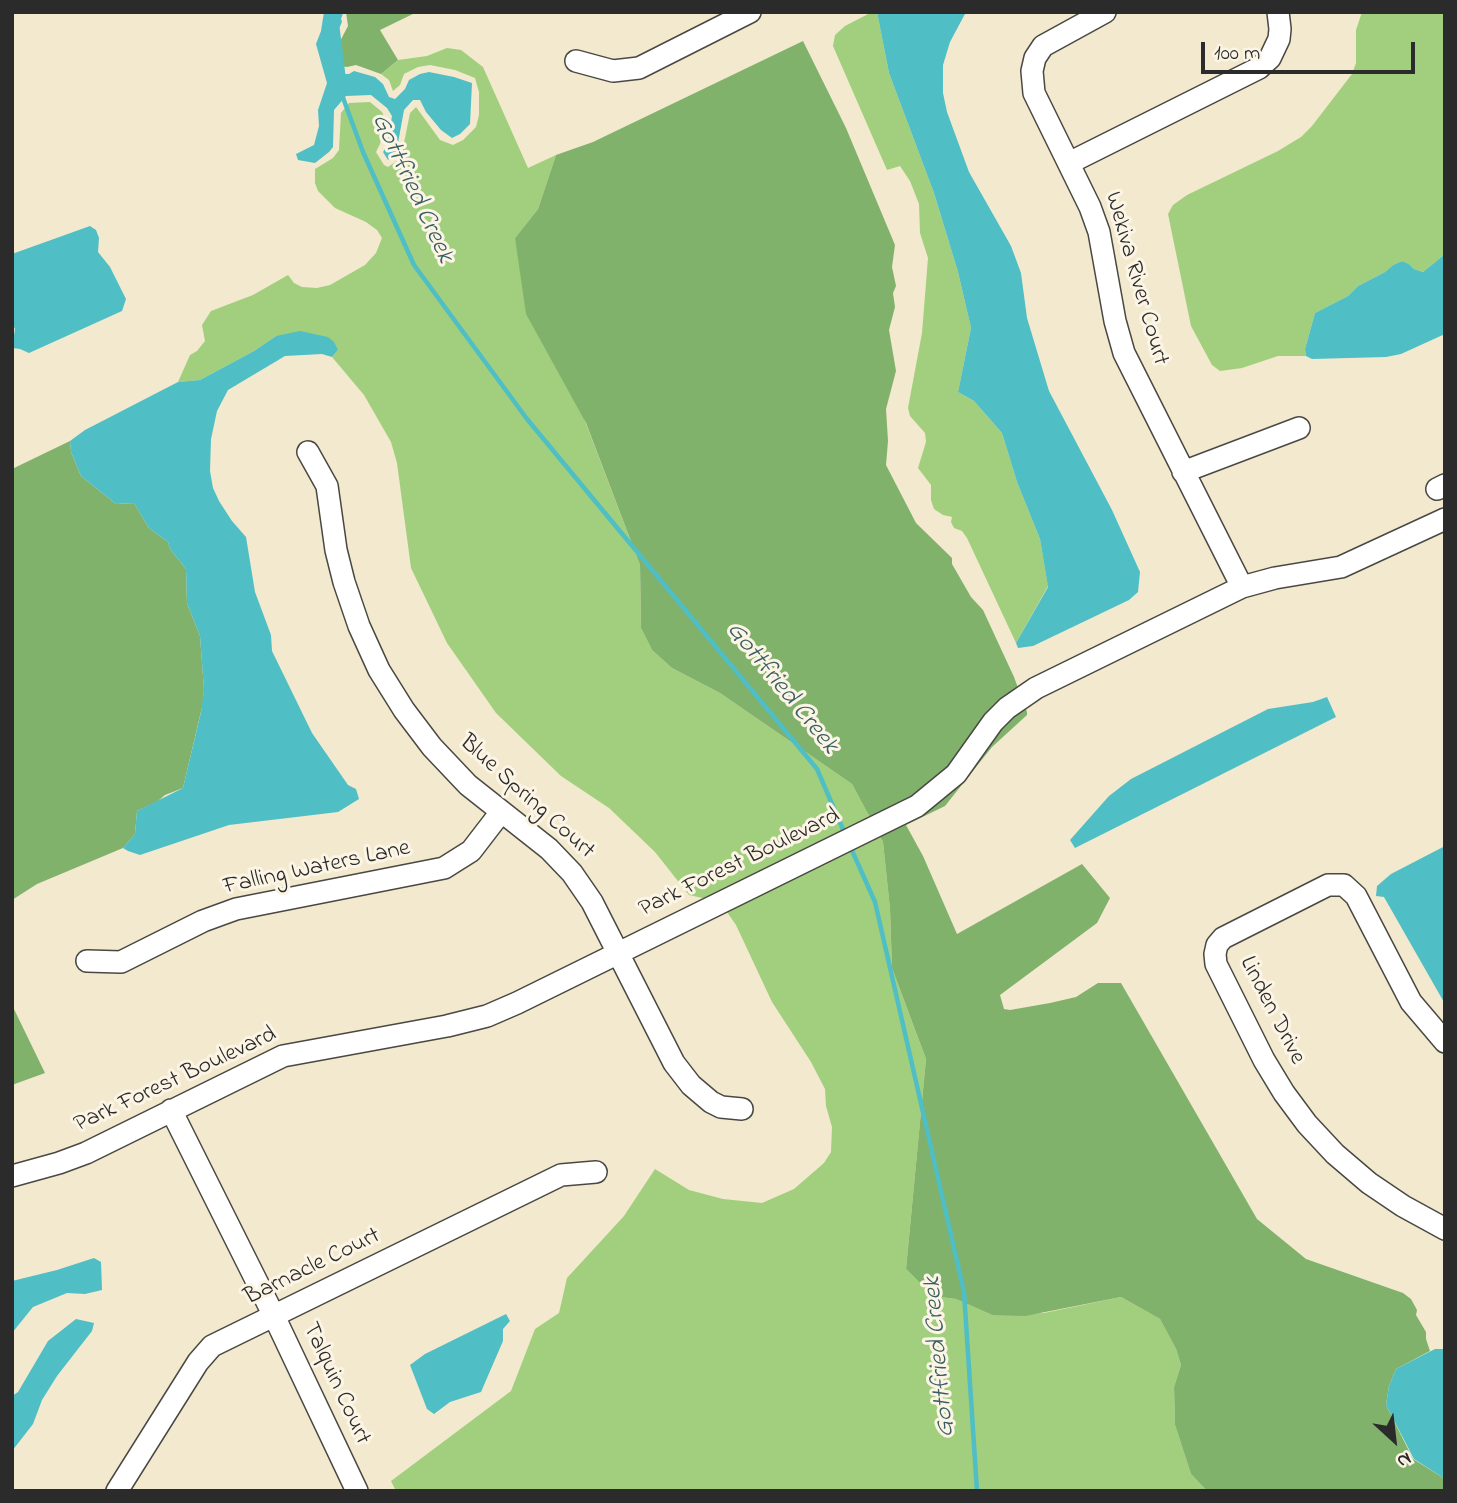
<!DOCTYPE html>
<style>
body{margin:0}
#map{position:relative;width:1457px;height:1503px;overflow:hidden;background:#f2e9ce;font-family:"Indie Flower",sans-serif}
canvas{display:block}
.frame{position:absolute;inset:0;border:14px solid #2b2b2b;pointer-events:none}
.north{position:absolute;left:1359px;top:1405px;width:70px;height:70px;-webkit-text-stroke:5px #fcf5e5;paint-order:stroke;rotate:153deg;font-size:19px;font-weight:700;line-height:28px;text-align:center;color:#2b2b2b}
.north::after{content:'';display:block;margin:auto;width:24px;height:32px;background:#2b2b2b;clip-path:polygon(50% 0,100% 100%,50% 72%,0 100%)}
.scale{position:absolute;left:1201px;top:42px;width:214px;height:32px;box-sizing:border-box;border:4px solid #2b2b2b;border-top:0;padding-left:9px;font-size:21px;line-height:24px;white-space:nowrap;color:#2b2b2b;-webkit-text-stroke:5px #fcf5e5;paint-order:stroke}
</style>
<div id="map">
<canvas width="1457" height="1503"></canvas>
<div class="frame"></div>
<div class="north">N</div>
<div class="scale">100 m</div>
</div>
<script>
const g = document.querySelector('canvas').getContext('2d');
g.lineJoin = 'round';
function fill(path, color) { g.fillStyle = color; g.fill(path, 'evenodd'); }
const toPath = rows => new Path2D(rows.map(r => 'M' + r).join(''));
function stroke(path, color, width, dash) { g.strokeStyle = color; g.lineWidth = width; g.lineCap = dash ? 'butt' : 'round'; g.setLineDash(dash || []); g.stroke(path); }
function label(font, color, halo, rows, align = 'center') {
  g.font = font + ' "Indie Flower",sans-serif'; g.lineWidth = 6; g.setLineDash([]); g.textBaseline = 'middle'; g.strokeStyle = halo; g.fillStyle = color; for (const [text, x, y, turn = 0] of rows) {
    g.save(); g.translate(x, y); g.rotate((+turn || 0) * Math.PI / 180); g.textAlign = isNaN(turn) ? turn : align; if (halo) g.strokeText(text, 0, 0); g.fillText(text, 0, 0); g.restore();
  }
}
fill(toPath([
 [872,12,877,12,889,73,934,193,958,272,971,328,958,392,974,401,1002,433,1017,482,1040,539,1048,586,1016,643,967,538,962,531,954,528,951,522,952,517,943,515,934,509,931,500,931,485,918,468,926,442,925,433,910,416,908,408,922,333,928,258,920,233,919,204,910,181,900,166,887,170,833,46,835,35,845,26],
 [1362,12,1445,12,1445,254,1423,272,1414,269,1409,264,1402,261,1393,265,1385,272,1358,286,1348,296,1315,313,1305,349,1306,356,1278,356,1242,368,1220,371,1212,365,1191,326,1168,214,1173,205,1187,195,1278,151,1301,137,1312,126,1352,74,1356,63,1356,30],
 [447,48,461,50,483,67,528,168,556,155,538,209,515,238,640,565,641,628,652,650,672,668,720,693,852,784,883,842,890,909,892,968,926,1059,906,1269,933,1296,956,1299,992,1315,1044,1313,1121,1297,1160,1319,1176,1349,1181,1365,1174,1387,1175,1425,1191,1474,1207,1491,396,1491,391,1481,511,1391,535,1329,559,1313,567,1278,624,1216,655,1169,689,1190,723,1199,762,1203,794,1189,824,1163,831,1152,832,1127,826,1106,825,1089,811,1062,772,1002,736,925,720,902,689,895,655,852,609,808,561,776,496,713,447,643,411,568,397,463,391,442,364,395,332,357,338,350,276,336,254,351,200,380,178,382,190,355,197,351,205,341,202,325,211,311,253,295,288,275,294,283,302,287,317,288,330,285,365,265,376,253,382,238,377,230,366,222,335,208,318,191,315,183,315,169,333,158,339,150,341,113,349,103,370,102,382,112,385,119,380,144,376,152,384,165,388,167,401,158,410,113,416,107,440,140,453,145,463,140,476,127,479,115,479,92,475,78,455,70,430,65,418,67,404,74,400,85,393,91,389,80,381,74,398,60,427,56]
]), '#a2cf7d');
fill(toPath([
 [346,12,417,12,380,30,398,60,381,74,356,65,347,67,340,66,336,49,348,26],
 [803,41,846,128,895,245,892,267,896,286,893,293,895,307,889,330,896,371,886,409,888,441,886,465,916,523,952,558,952,564,971,597,983,610,1014,677,1027,712,1027,715,992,747,945,806,906,825,923,856,957,934,1082,864,1110,898,1097,923,1000,995,1004,1009,1010,1010,1050,1003,1076,997,1098,983,1121,983,1257,1219,1306,1259,1403,1293,1411,1299,1417,1310,1416,1315,1426,1332,1426,1339,1430,1351,1396,1369,1389,1386,1386,1405,1413,1459,1445,1479,1445,1491,1207,1491,1191,1474,1175,1425,1174,1387,1181,1365,1176,1349,1160,1319,1121,1297,1025,1316,992,1315,956,1299,933,1296,906,1269,926,1059,892,968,890,909,883,842,852,784,720,693,672,668,652,650,641,628,640,565,586,423,526,314,515,238,538,209,556,155,593,142],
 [70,441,71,452,81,476,116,504,134,503,149,528,168,542,170,549,186,569,187,603,200,636,204,689,203,703,183,788,165,795,158,801,137,811,135,834,123,848,37,884,12,900,12,469],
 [12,1005,45,1073,12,1085]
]), '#81b26c');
fill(toPath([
 [324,12,339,12,342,22,330,48,334,70,340,74,349,74,354,71,375,77,383,84,389,97,395,99,405,89,409,80,420,74,429,72,454,77,472,83,470,124,460,134,452,138,441,130,426,112,420,100,413,100,404,110,396,154,388,160,383,152,387,146,392,116,387,108,371,95,346,96,334,110,333,147,329,152,315,163,298,160,296,154,314,145,319,126,318,110,327,83,316,44,321,31],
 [877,12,966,12,950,42,943,65,943,93,947,112,969,172,1011,246,1021,273,1027,318,1049,391,1112,510,1140,572,1138,592,1129,600,1033,646,1018,648,1016,643,1048,587,1040,539,1017,482,1002,433,974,401,958,392,971,328,958,272,934,193,889,73],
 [90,226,96,230,99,238,98,252,110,267,126,299,122,311,29,353,20,349,12,348,15,329,12,323,12,254],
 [1445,254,1445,334,1401,354,1386,357,1312,359,1306,356,1305,349,1315,313,1348,296,1358,286,1385,272,1393,265,1402,261,1409,264,1414,269,1423,272],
 [300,331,328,337,334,342,338,350,332,357,322,354,285,356,228,390,217,411,211,439,210,471,213,488,219,501,232,521,246,537,255,592,271,635,272,651,312,733,348,785,356,789,359,799,338,812,229,825,140,855,128,851,123,848,135,834,137,811,183,788,201,712,204,690,200,636,187,603,186,569,170,549,168,542,149,528,134,503,116,504,81,476,71,452,70,441,85,430,178,382,200,380,254,351,276,336],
 [1327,697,1336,717,1075,848,1070,840,1109,796,1131,779,1268,709,1313,702],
 [1445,846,1445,1004,1384,897,1376,896,1377,886,1391,874],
 [94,1258,101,1262,102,1290,85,1294,67,1293,33,1307,12,1333,12,1281,57,1270],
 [506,1314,510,1321,503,1329,503,1341,481,1392,450,1402,434,1414,427,1409,410,1365,425,1354],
 [76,1319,94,1323,92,1331,57,1376,42,1400,33,1424,12,1451,12,1396,18,1392,48,1341],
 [1435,1349,1445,1349,1445,1479,1414,1459,1386,1405,1389,1386,1396,1369]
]), '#4fbec5');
stroke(toPath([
 [342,95,363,152,414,265,527,419,817,769,845,834],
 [850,846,875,902,964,1292,977,1491]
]), '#4fbec5', 4.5);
stroke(toPath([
 [335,12,331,23,339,88]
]), '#4fbec5', 16);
const minor = toPath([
 [1105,12,1043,46,1035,58,1032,71,1034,93,1090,207,1099,232,1115,321,1124,353,1242,587],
 [576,61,613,71,639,68,750,12],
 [1069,163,1259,68,1270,58,1279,39,1280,29,1278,12],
 [308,452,327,486,336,550,344,582,359,626,379,670,404,710,432,747,468,785,549,849,572,873,592,902,674,1063,691,1085,711,1102,721,1107,742,1109],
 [1183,472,1299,428],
 [1437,489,1445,485],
 [87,961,121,962,203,921,236,909,444,868,471,851,501,812],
 [1445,1042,1411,1002,1356,896,1344,885,1328,885,1223,938,1217,945,1215,954,1216,964,1264,1060,1284,1093,1307,1124,1335,1154,1369,1183,1403,1206,1445,1229],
 [171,1110,274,1316,357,1491],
 [12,1176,59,1163,86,1153,283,1056,447,1026,487,1016,517,1003,917,806,956,774,993,722,1007,708,1036,688,1242,587,1275,578,1341,567,1445,519],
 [117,1491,198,1362,212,1346,561,1175,596,1172]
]);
stroke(minor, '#494843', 24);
stroke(minor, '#fff', 21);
label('24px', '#2b2b2b', '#fcf5e5', [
 ["Wekiva River Court",1135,279,74],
 ["Blue Spring Court",526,798,42],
 ["Park Forest Boulevard",740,864,-26],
 ["Falling Waters Lane",317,869,-12],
 ["Linden Drive",1271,1011,63],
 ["Park Forest Boulevard",176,1081,-25],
 ["Barnacle Court",313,1268,-26],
 ["Talquin Court",335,1384,65]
]);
label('italic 26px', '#385e61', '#fcf5e5', [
 ["Gottfried Creek",411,189,65],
 ["Gottfried Creek",781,689,51],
 ["Gottfried Creek",941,1357,-95]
]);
</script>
